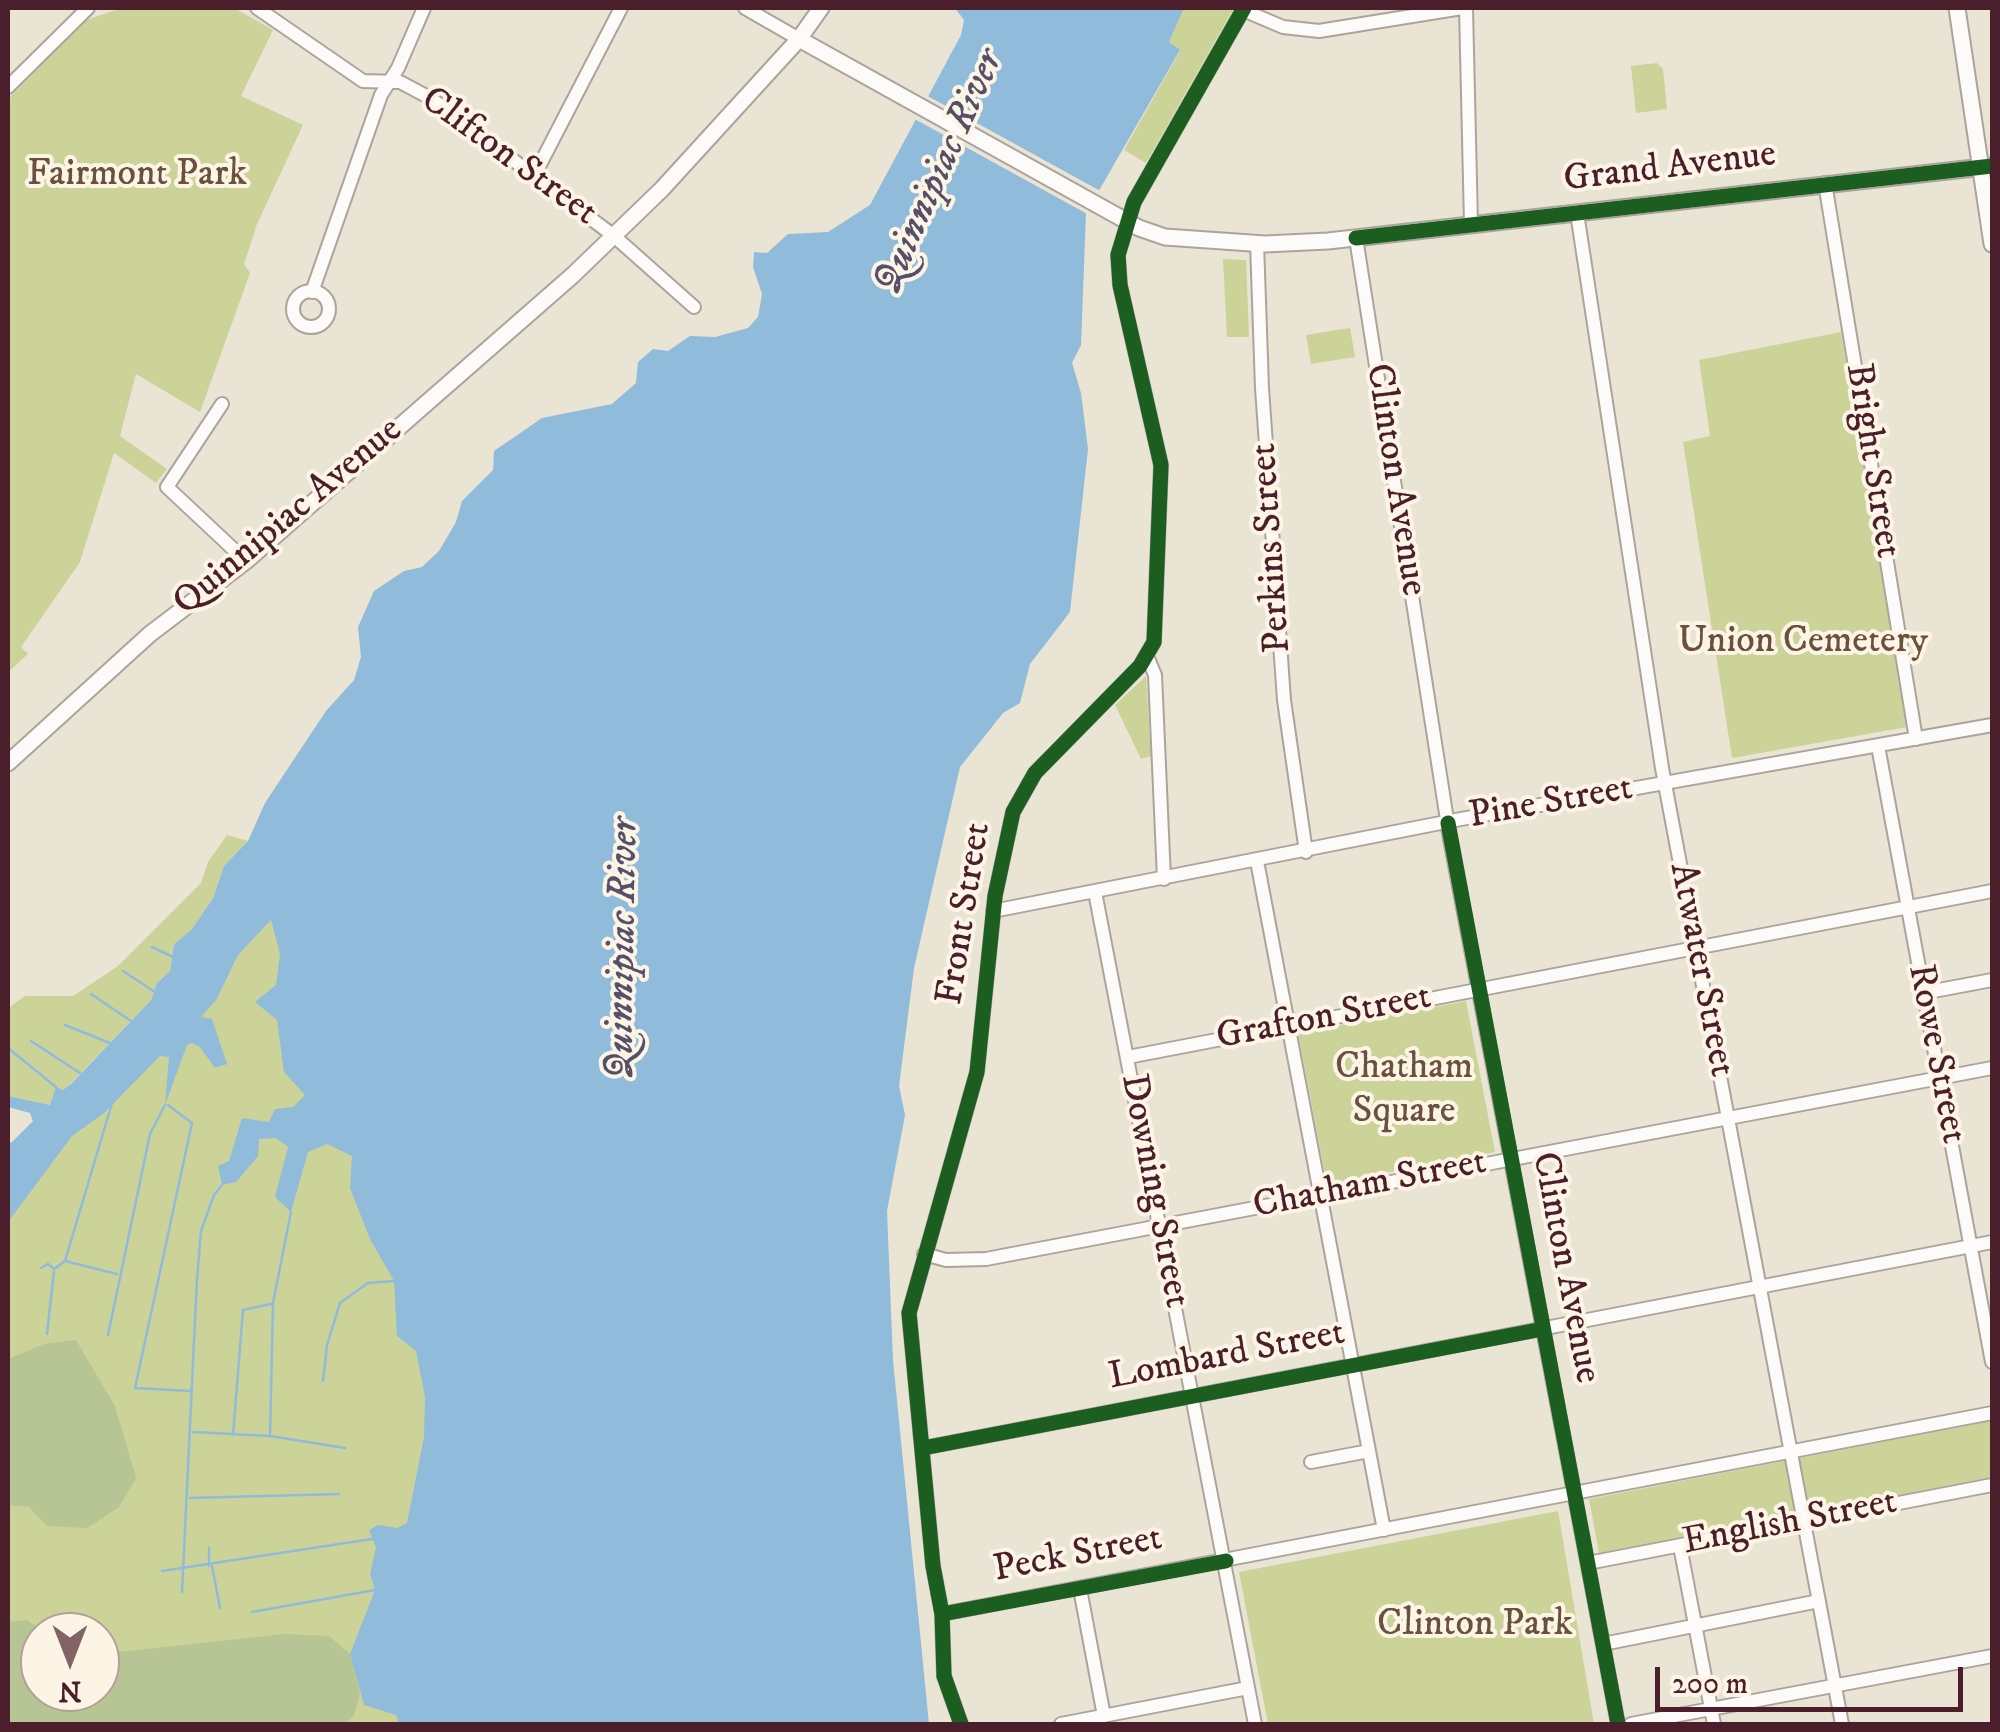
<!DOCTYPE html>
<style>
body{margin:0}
#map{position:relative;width:2000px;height:1732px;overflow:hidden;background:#eae4d4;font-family:"IM FELL DW Pica",serif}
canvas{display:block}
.frame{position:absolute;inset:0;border:10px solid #4a1f2b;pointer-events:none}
.north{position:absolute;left:20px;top:1612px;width:100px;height:100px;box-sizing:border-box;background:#fcf5e5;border:2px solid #b59f9b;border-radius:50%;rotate:180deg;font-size:28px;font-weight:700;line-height:40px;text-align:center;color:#4a1f2b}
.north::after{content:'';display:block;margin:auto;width:35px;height:45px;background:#826466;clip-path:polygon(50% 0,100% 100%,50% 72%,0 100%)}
.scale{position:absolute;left:1655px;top:1667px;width:308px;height:45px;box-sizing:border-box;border:5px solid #4a1f2b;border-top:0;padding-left:12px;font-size:30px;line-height:35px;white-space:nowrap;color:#4a1f2b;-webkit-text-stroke:8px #fcf5e5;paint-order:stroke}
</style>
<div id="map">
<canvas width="2000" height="1732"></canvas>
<div class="frame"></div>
<div class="north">N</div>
<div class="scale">200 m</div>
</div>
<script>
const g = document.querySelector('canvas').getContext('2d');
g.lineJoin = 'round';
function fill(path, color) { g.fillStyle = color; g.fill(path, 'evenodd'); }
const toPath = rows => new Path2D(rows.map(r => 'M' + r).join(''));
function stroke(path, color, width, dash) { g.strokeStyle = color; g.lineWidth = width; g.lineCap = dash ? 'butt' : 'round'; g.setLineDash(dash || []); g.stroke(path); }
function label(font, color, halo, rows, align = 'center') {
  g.font = font + ' "IM FELL DW Pica",serif'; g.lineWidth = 8; g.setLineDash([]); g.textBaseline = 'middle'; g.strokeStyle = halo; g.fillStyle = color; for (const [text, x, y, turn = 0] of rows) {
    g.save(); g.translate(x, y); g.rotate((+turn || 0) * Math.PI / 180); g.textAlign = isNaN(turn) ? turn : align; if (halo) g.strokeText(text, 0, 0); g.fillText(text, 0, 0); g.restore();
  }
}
fill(toPath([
 [122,8,234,8,273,30,241,96,303,125,257,224,244,264,250,273,200,412,136,374,120,436,167,469,156,483,114,453,80,562,21,647,28,654,8,672,8,99,86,20],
 [1184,8,1234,8,1146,163,1124,150,1180,51,1169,42],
 [1657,63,1663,69,1667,109,1636,113,1631,66],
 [1223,259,1246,260,1249,337,1227,337],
 [1350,328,1355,357,1311,364,1306,335],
 [1841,332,1907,727,1732,758,1683,442,1710,436,1699,360],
 [1146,676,1151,756,1141,759,1115,705],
 [227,835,248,841,224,866,213,898,192,929,174,944,170,971,157,983,151,1000,50,1105,8,1096,8,1008,25,996,73,996,118,966,201,883,208,862],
 [276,900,316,1137,355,1153,428,1354,422,1724,8,1724,8,1149,190,1023],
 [40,1632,100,1632,100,1692,40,1692],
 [1466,1001,1495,1152,1327,1184,1298,1033],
 [1991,1421,1992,1477,1599,1553,1589,1499],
 [1558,1511,1594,1724,1268,1724,1239,1572]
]), '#cbd399');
fill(toPath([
 [76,1340,115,1406,136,1478,119,1507,87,1528,47,1526,29,1507,8,1505,8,1359,44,1344],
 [27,1620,40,1630,54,1632,40,1632,40,1692,100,1692,100,1654,284,1634,329,1636,350,1654,360,1693,354,1716,345,1724,8,1724,8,1622]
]), '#b7c493');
fill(toPath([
 [955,8,1184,8,1169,42,1180,50,1086,213,1081,345,1072,363,1081,393,1088,449,1070,612,1030,664,1020,703,1003,713,960,767,914,968,899,1086,905,1115,887,1211,893,1360,929,1724,399,1724,396,1715,364,1705,350,1654,375,1590,370,1574,376,1547,369,1530,378,1525,397,1528,407,1523,424,1437,425,1397,416,1351,397,1336,394,1281,370,1239,350,1188,352,1156,327,1144,308,1152,291,1212,275,1197,288,1147,276,1138,259,1139,258,1156,236,1182,222,1185,218,1166,229,1161,242,1118,269,1122,275,1109,293,1107,305,1095,284,1072,277,1020,255,1002,276,985,280,954,271,920,238,955,216,1000,201,1017,212,1019,227,1064,215,1068,200,1047,192,1043,187,1045,165,1105,169,1057,160,1056,104,1113,72,1136,8,1222,8,1141,11,1143,33,1121,30,1113,8,1107,8,1096,50,1105,56,1087,63,1090,71,1084,151,1000,157,983,170,971,174,944,192,929,213,898,224,866,248,841,265,803,326,711,354,680,361,657,358,627,374,591,404,571,422,567,439,551,456,522,462,501,493,470,494,451,542,418,612,404,636,383,638,362,653,349,668,351,690,336,715,337,748,328,758,317,762,294,753,267,754,252,767,253,788,234,828,232,870,205,961,35,964,20]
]), '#90bbda');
fill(toPath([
 [924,94,1104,193,1091,216,911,117]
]), '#eae4d4');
stroke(toPath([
 [152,947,173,957],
 [123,971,155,992],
 [91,994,131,1021],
 [65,1025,110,1043],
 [31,1041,80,1073],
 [8,1048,56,1087],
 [168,1105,192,1123,135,1388,190,1391],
 [65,1261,112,1103],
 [41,1268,48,1264,54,1269,65,1261,117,1274],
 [47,1334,54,1271],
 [108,1335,150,1134,165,1105],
 [323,1381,327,1345,340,1303,368,1283,394,1281],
 [193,1432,270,1436,345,1448],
 [233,1435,243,1310,271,1304],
 [270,1436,273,1303,291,1212],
 [190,1498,339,1494],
 [209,1566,209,1548],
 [212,1566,220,1608],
 [162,1571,372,1539],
 [182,1592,197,1279,201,1231,214,1195,222,1185],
 [252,1612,375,1590]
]), '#90bbda', 2.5);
const minor = toPath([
 [257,8,363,81,400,82,432,99,614,236,694,307],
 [745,8,799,39],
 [1466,8,1471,224],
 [1243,10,1283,27,1319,31,1462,8],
 [8,87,88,8],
 [534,176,621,8],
 [1825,183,1916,739],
 [1577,213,1662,768,1842,1724],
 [1356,238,1450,839,1618,1724],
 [1257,243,1262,388,1284,700,1306,852],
 '293 309a18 18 0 1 1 36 0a18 18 0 1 1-36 0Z',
 [312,292,381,95,398,68,424,8],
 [222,404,167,487,246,561],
 [1147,656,1155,675,1164,879],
 [1878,746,1992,1362],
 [1257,861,1384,1530],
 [1095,892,1255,1724],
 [993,911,1461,819,1992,725],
 [1923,993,1992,980],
 [1128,1057,1992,891],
 [924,1254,946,1260,986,1259,1992,1068],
 [923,1448,1992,1242],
 [1311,1462,1369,1451],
 [1680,1546,1714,1724],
 [1588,1563,1992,1485],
 [1080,1589,1104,1716],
 [942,1614,1992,1413],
 [1603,1644,1819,1601],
 [961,1724,944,1676,942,1614,933,1566,909,1313,977,1072,995,896,1013,812,1035,773,1140,666,1154,642,1161,465,1120,285,1118,255,1134,202,1244,8],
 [1061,1724,1248,1688],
 [1631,1724,1992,1656]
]);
const major = toPath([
 [1957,8,1992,244],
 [799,39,1139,228,1165,237,1265,244,1328,241,1992,166],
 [8,763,150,634,246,561,573,275,662,189,799,39,821,8]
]);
stroke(minor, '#aca49c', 16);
stroke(major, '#aca49c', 19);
stroke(minor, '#fcfbf9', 12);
stroke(major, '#fcfbf9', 15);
stroke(toPath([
 [1356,238,1992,166],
 [1448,823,1618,1724],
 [923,1448,1543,1329],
 [942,1614,1226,1561],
 [961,1724,944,1676,942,1614,933,1566,909,1313,977,1072,995,896,1013,812,1035,773,1140,666,1154,642,1161,465,1120,285,1118,255,1134,202,1244,8]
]), '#1b5e20', 15);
label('38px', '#4a1f2b', '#fcf5e5', [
 ["Clifton Street",508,158,36],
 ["Grand Avenue",1670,169,-7],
 ["Bright Street",1871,461,81],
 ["Clinton Avenue",1394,480,81],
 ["Quinnipiac Avenue",289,518,-40],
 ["Perkins Street",1273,548,-94],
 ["Pine Street",1551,804,-10],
 ["Front Street",966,914,-81],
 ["Atwater Street",1700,970,79],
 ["Grafton Street",1324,1019,-11],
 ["Rowe Street",1935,1054,79],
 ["Chatham Street",1370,1186,-11],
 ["Downing Street",1153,1191,79],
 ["Clinton Avenue",1564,1268,79],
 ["Lombard Street",1227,1357,-11],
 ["English Street",1790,1524,-11],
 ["Peck Street",1078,1556,-11]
]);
label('38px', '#69513e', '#fcf5e5', [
 ["Fairmont Park",137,176],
 ["Union Cemetery",1803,643],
 ["Chatham",1404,1069],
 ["Square",1404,1113],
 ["Clinton Park",1475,1626]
]);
label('italic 40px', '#554f69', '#fcf5e5', [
 ["Quinnipiac River",941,173,-66],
 ["Quinnipiac River",625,949,-89]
]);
</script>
